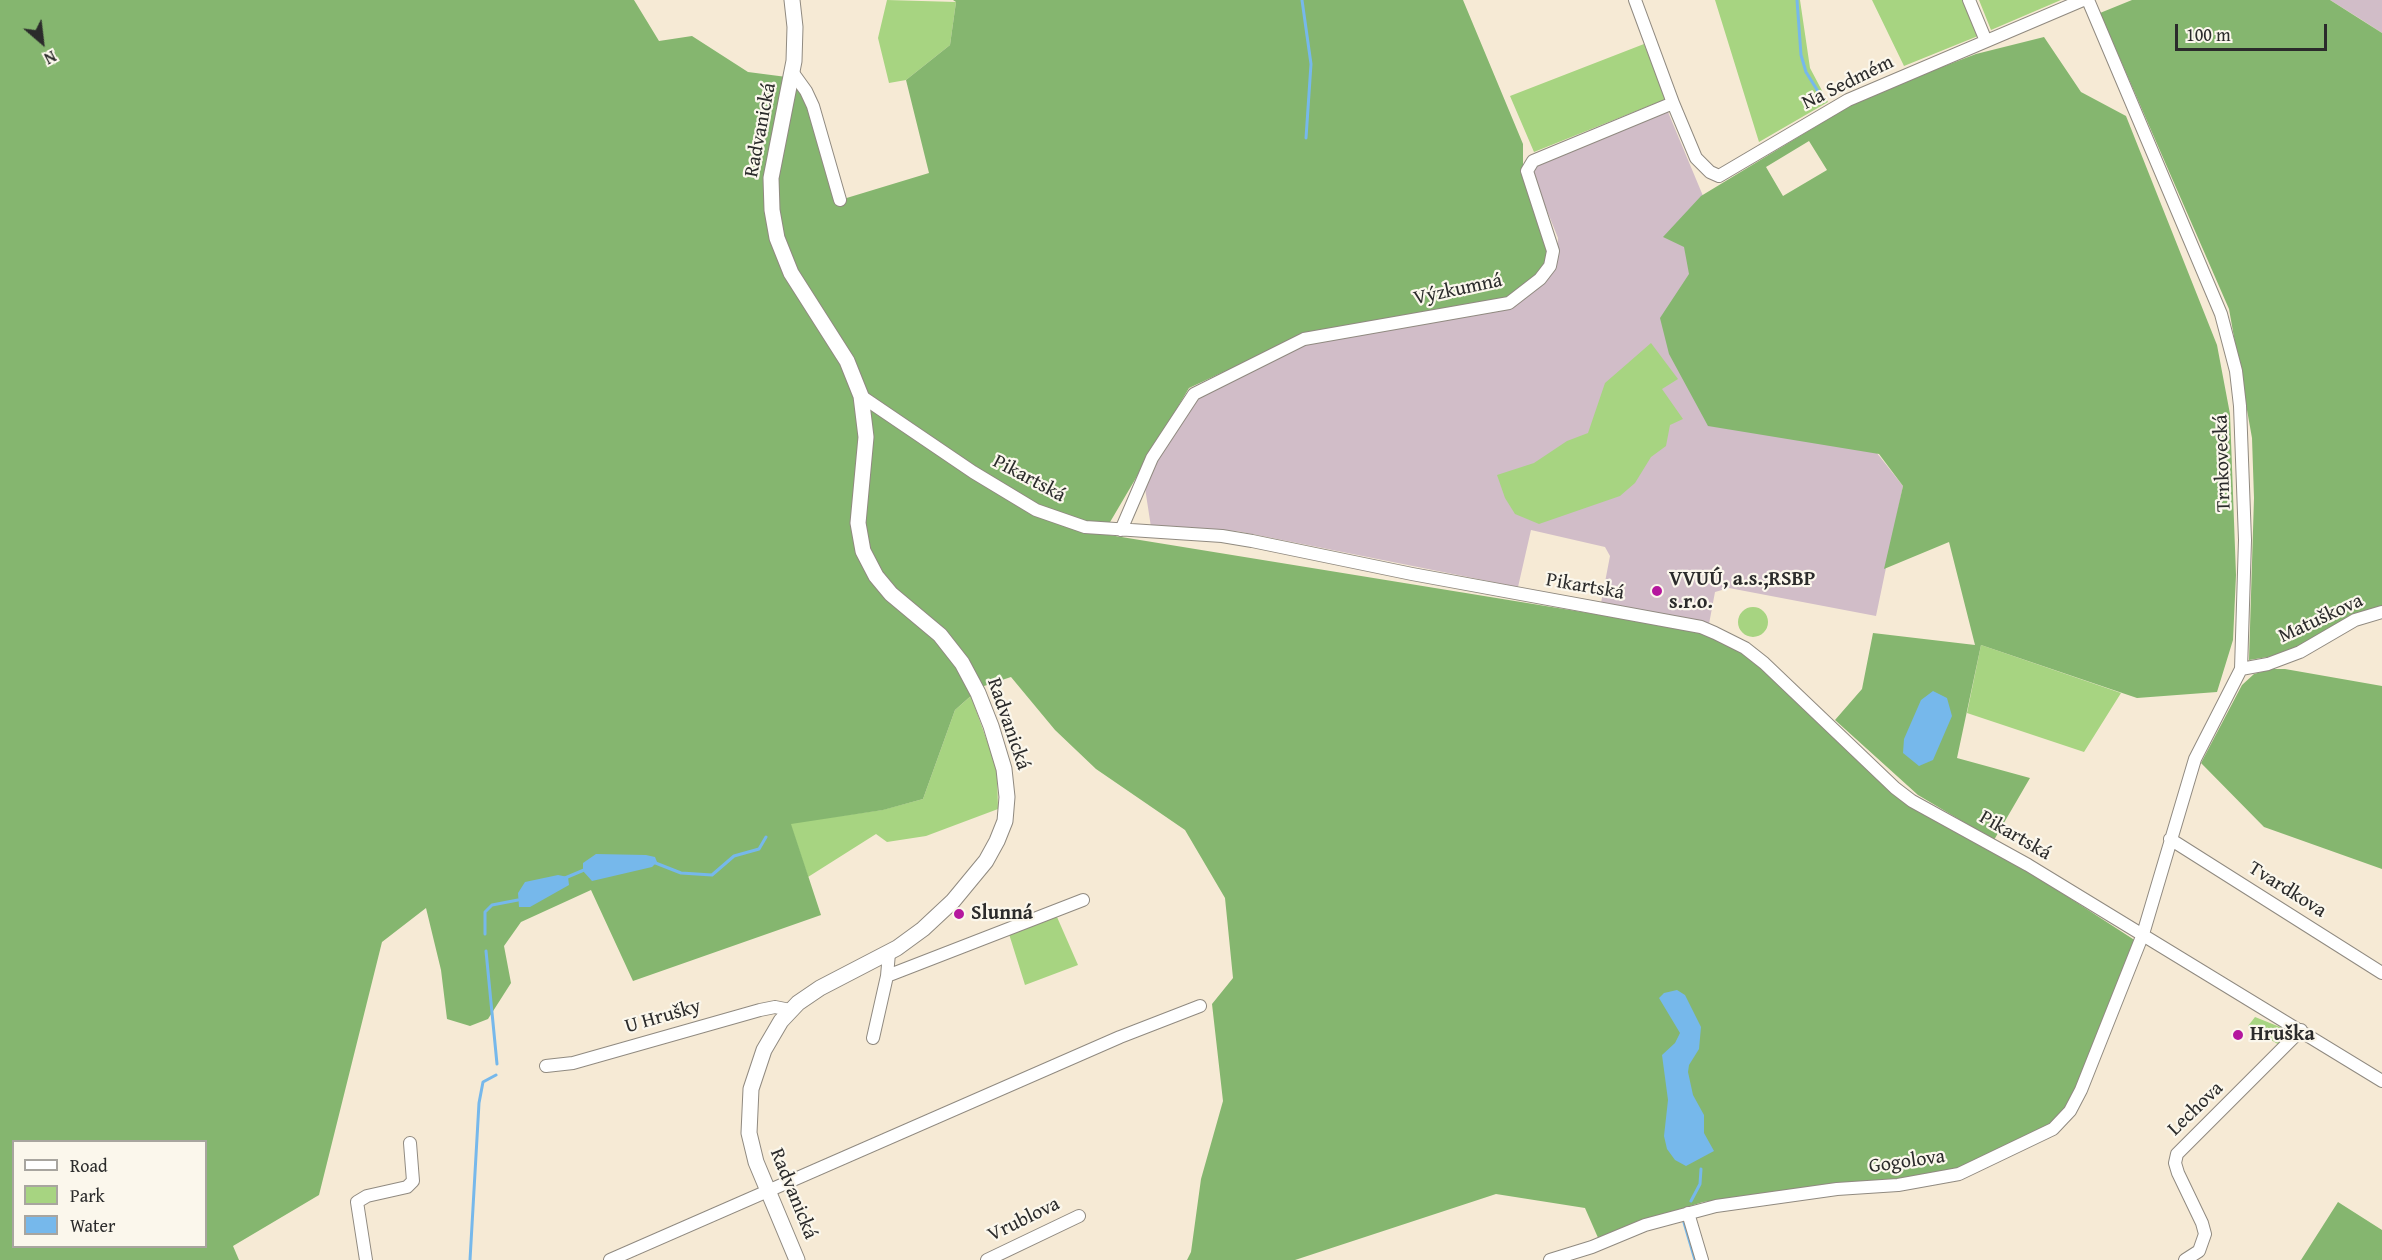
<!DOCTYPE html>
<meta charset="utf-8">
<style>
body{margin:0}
#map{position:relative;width:2382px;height:1260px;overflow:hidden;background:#f6ead5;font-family:"Gentium Book Plus",serif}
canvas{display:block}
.legend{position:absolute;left:12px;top:1140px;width:195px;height:108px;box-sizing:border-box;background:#fbf7ec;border:2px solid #a8a59f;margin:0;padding:8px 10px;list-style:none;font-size:18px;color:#2b2b2b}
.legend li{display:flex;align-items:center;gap:12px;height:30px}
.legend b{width:30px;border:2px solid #a8a59f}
.north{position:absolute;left:12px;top:12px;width:60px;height:60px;-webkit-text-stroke:4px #fbf7ec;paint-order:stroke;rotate:152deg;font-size:16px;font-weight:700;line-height:24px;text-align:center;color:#2b2b2b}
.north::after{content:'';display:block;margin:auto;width:21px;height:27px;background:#2b2b2b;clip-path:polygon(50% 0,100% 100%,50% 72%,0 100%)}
.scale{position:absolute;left:2175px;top:24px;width:152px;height:27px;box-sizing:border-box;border:3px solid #2b2b2b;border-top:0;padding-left:8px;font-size:18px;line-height:21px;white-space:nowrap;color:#2b2b2b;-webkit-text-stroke:4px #fbf7ec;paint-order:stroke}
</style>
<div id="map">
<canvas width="2382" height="1260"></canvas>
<ul class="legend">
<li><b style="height:8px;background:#fff"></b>Road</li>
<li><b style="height:16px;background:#a7d481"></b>Park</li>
<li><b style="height:16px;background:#76b8eb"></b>Water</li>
</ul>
<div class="north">N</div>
<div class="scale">100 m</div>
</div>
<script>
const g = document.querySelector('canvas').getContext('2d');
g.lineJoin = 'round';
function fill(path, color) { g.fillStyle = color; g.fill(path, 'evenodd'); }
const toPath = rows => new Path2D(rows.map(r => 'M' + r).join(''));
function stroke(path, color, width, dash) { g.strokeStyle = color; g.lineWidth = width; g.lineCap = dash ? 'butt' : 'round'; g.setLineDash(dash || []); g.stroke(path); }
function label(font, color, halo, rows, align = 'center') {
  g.font = font + ' "Gentium Book Plus",serif'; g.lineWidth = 4.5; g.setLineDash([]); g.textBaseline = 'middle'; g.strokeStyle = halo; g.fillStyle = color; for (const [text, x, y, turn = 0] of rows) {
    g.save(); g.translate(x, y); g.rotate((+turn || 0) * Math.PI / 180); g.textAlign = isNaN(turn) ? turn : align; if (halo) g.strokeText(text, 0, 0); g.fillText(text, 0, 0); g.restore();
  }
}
fill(toPath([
 [2330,0,2382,0,2382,33,2362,20],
 [1668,112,1736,275,1903,486,1876,616,1729,588,1715,592,1709,624,1601,603,1610,556,1605,547,1531,530,1518,587,1237,531,1151,527,1145,488,1146,476,1196,400,1203,393,1304,345,1496,311,1546,279,1557,262,1558,238,1532,173,1537,164]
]), '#d1bdc8');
fill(toPath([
 [887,0,956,2,950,45,906,80,889,83,878,38],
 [1715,0,1800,0,1810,68,1828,102,1759,142],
 [1872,0,1963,0,1978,36,1904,66],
 [1979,0,2061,0,1991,30],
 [1644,44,1666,99,1534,152,1510,96],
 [1651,343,1678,379,1662,389,1683,419,1670,425,1666,446,1651,457,1635,483,1620,496,1539,524,1515,514,1505,498,1497,475,1534,463,1567,441,1588,433,1605,383],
 '1738 622a15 15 0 1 1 30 0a15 15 0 1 1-30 0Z',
 [1981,645,2121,693,2084,752,1967,713],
 [971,696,997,769,998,809,926,836,887,842,876,834,808,877,790,823,882,810,923,799,955,710],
 [1057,917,1078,965,1025,985,1009,934],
 [2255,1017,2285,1029,2289,1036,2281,1046,2248,1026]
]), '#a7d481');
fill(toPath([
 [0,0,634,0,659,41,692,36,748,72,802,79,840,200,929,173,906,80,950,45,956,2,953,0,1463,0,1523,144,1523,173,1547,244,1547,259,1537,274,1508,298,1305,334,1189,388,1103,534,1693,630,1728,644,1751,658,1895,796,2011,860,2136,941,2074,1096,2063,1114,2045,1129,1954,1172,1703,1202,1645,1220,1599,1240,1585,1208,1496,1194,1295,1260,1187,1260,1191,1252,1201,1179,1223,1101,1212,1004,1233,978,1225,898,1185,830,1096,769,1055,730,1011,677,981,687,955,710,923,799,883,810,791,824,821,915,633,981,591,890,521,922,504,946,511,983,488,1019,470,1026,447,1019,441,970,426,908,382,942,319,1195,233,1246,239,1260,0,1260],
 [14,1142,206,1142,206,1246,14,1246],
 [2132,0,2330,0,2382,33,2382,608,2298,648,2274,656,2249,660,2254,498,2252,438,2229,309,2100,13],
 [2044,37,2081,92,2126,116,2217,345,2230,414,2236,575,2233,640,2217,692,2137,698,1981,645,1957,758,2030,778,1994,840,1918,795,1835,720,1862,689,1873,633,1975,645,1949,542,1884,569,1903,486,1879,454,1708,426,1669,354,1660,318,1689,274,1684,247,1663,237,1701,196,1866,96,1976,54],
 [1809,141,1827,170,1783,196,1766,167],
 [2271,669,2285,669,2382,686,2382,869,2264,827,2201,763,2242,685,2254,674],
 [2338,1202,2382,1230,2382,1260,2301,1260]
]), '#85b66f');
fill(toPath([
 [1933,691,1947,698,1952,716,1933,760,1919,766,1903,753,1904,739,1921,700],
 [596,854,646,855,655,857,657,862,652,867,592,881,583,871,583,863],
 [558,875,568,877,569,885,530,907,519,907,518,893,525,882],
 [1677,990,1685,995,1701,1027,1699,1049,1689,1065,1688,1072,1693,1095,1704,1115,1704,1133,1714,1151,1686,1166,1675,1160,1667,1149,1664,1136,1668,1100,1662,1055,1675,1043,1680,1033,1659,998,1664,993]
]), '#76b8eb');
stroke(toPath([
 [1302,0,1311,64,1306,138],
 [1797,0,1801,55,1806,72,1819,93],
 [653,862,681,873,712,875,734,856,759,849,766,837],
 [565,878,584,870],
 [485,934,485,912,492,905,518,900],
 [486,951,497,1064],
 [1691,1201,1700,1184,1701,1169],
 [1683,1219,1695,1260],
 [470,1260,479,1103,483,1082,496,1075]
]), '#76b8eb', 3);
const minor = toPath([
 [1969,0,1986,41],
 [793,73,806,91,813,106,840,200],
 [1673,103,1696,158,1710,172,1719,176,1848,100,2083,0],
 [861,396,973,472,1036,510,1085,527,1222,536,1252,541,1412,574,1701,627,1715,633,1745,648,1764,663,1895,788,1912,801,2028,865,2382,1081],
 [1121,530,1152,458,1194,394,1304,339,1509,303,1540,279,1550,266,1553,251,1527,171,1533,161,1673,103,1635,0],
 [2241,669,2268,664,2300,652,2355,620,2382,612],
 [2170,839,2382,973],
 [887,976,1083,900],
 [873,1038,887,976,889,953],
 [546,1066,573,1063,760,1010,775,1007,790,1010],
 [1688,1213,1702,1260],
 [366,1260,357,1202,367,1196,407,1187,413,1181,410,1143],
 [610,1260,1120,1037,1200,1006],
 [987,1260,1079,1216],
 [1550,1260,1592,1247,1645,1225,1716,1206,1837,1189,1898,1185,1959,1174,2053,1129,2070,1111,2081,1090,2143,934,2195,759,2241,669,2245,540,2240,406,2236,371,2221,314,2088,0],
 [2185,1260,2199,1251,2205,1234,2202,1223,2178,1173,2175,1163,2177,1154,2301,1030]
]);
const tertiary = toPath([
 [792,0,795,27,794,61,771,178,772,210,777,238,791,273,847,361,861,396,866,437,858,523,863,551,876,576,891,594,940,635,962,663,978,693,991,726,1004,769,1007,797,1005,821,997,841,986,861,953,901,923,929,897,948,820,988,798,1003,781,1021,764,1050,751,1089,749,1133,756,1162,797,1260]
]);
stroke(minor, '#908a80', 14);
stroke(tertiary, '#908a80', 17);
stroke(minor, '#fff', 12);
stroke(tertiary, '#fff', 15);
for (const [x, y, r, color] of [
 [1657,591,6,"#b5179e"],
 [959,914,6,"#b5179e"],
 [2238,1035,6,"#b5179e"]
]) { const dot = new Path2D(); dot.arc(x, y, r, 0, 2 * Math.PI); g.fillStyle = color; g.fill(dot); stroke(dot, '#fbf7ec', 2); }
label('20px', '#2b2b2b', '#fbf7ec', [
 ["Na Sedmém",1848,83,-26],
 ["Radvanická",761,130,-79],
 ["Výzkumná",1458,290,-12],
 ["Trnkovecká",2223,463,-92],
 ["Pikartská",1029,479,28],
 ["Pikartská",1585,587,10],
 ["Matuškova",2321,619,-25],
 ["Radvanická",1008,724,71],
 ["Pikartská",2015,836,30],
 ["Tvardkova",2287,890,32],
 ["U Hrušky",663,1017,-16],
 ["Lechova",2196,1109,-44],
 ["Gogolova",1907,1162,-8],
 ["Radvanická",793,1194,68],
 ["Vrublova",1024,1220,-26]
]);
label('bold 20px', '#2b2b2b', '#fbf7ec', [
 ["VVUÚ, a.s.;RSBP",1669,580],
 ["s.r.o.",1669,603],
 ["Slunná",971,914],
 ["Hruška",2250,1035]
], 'left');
</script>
